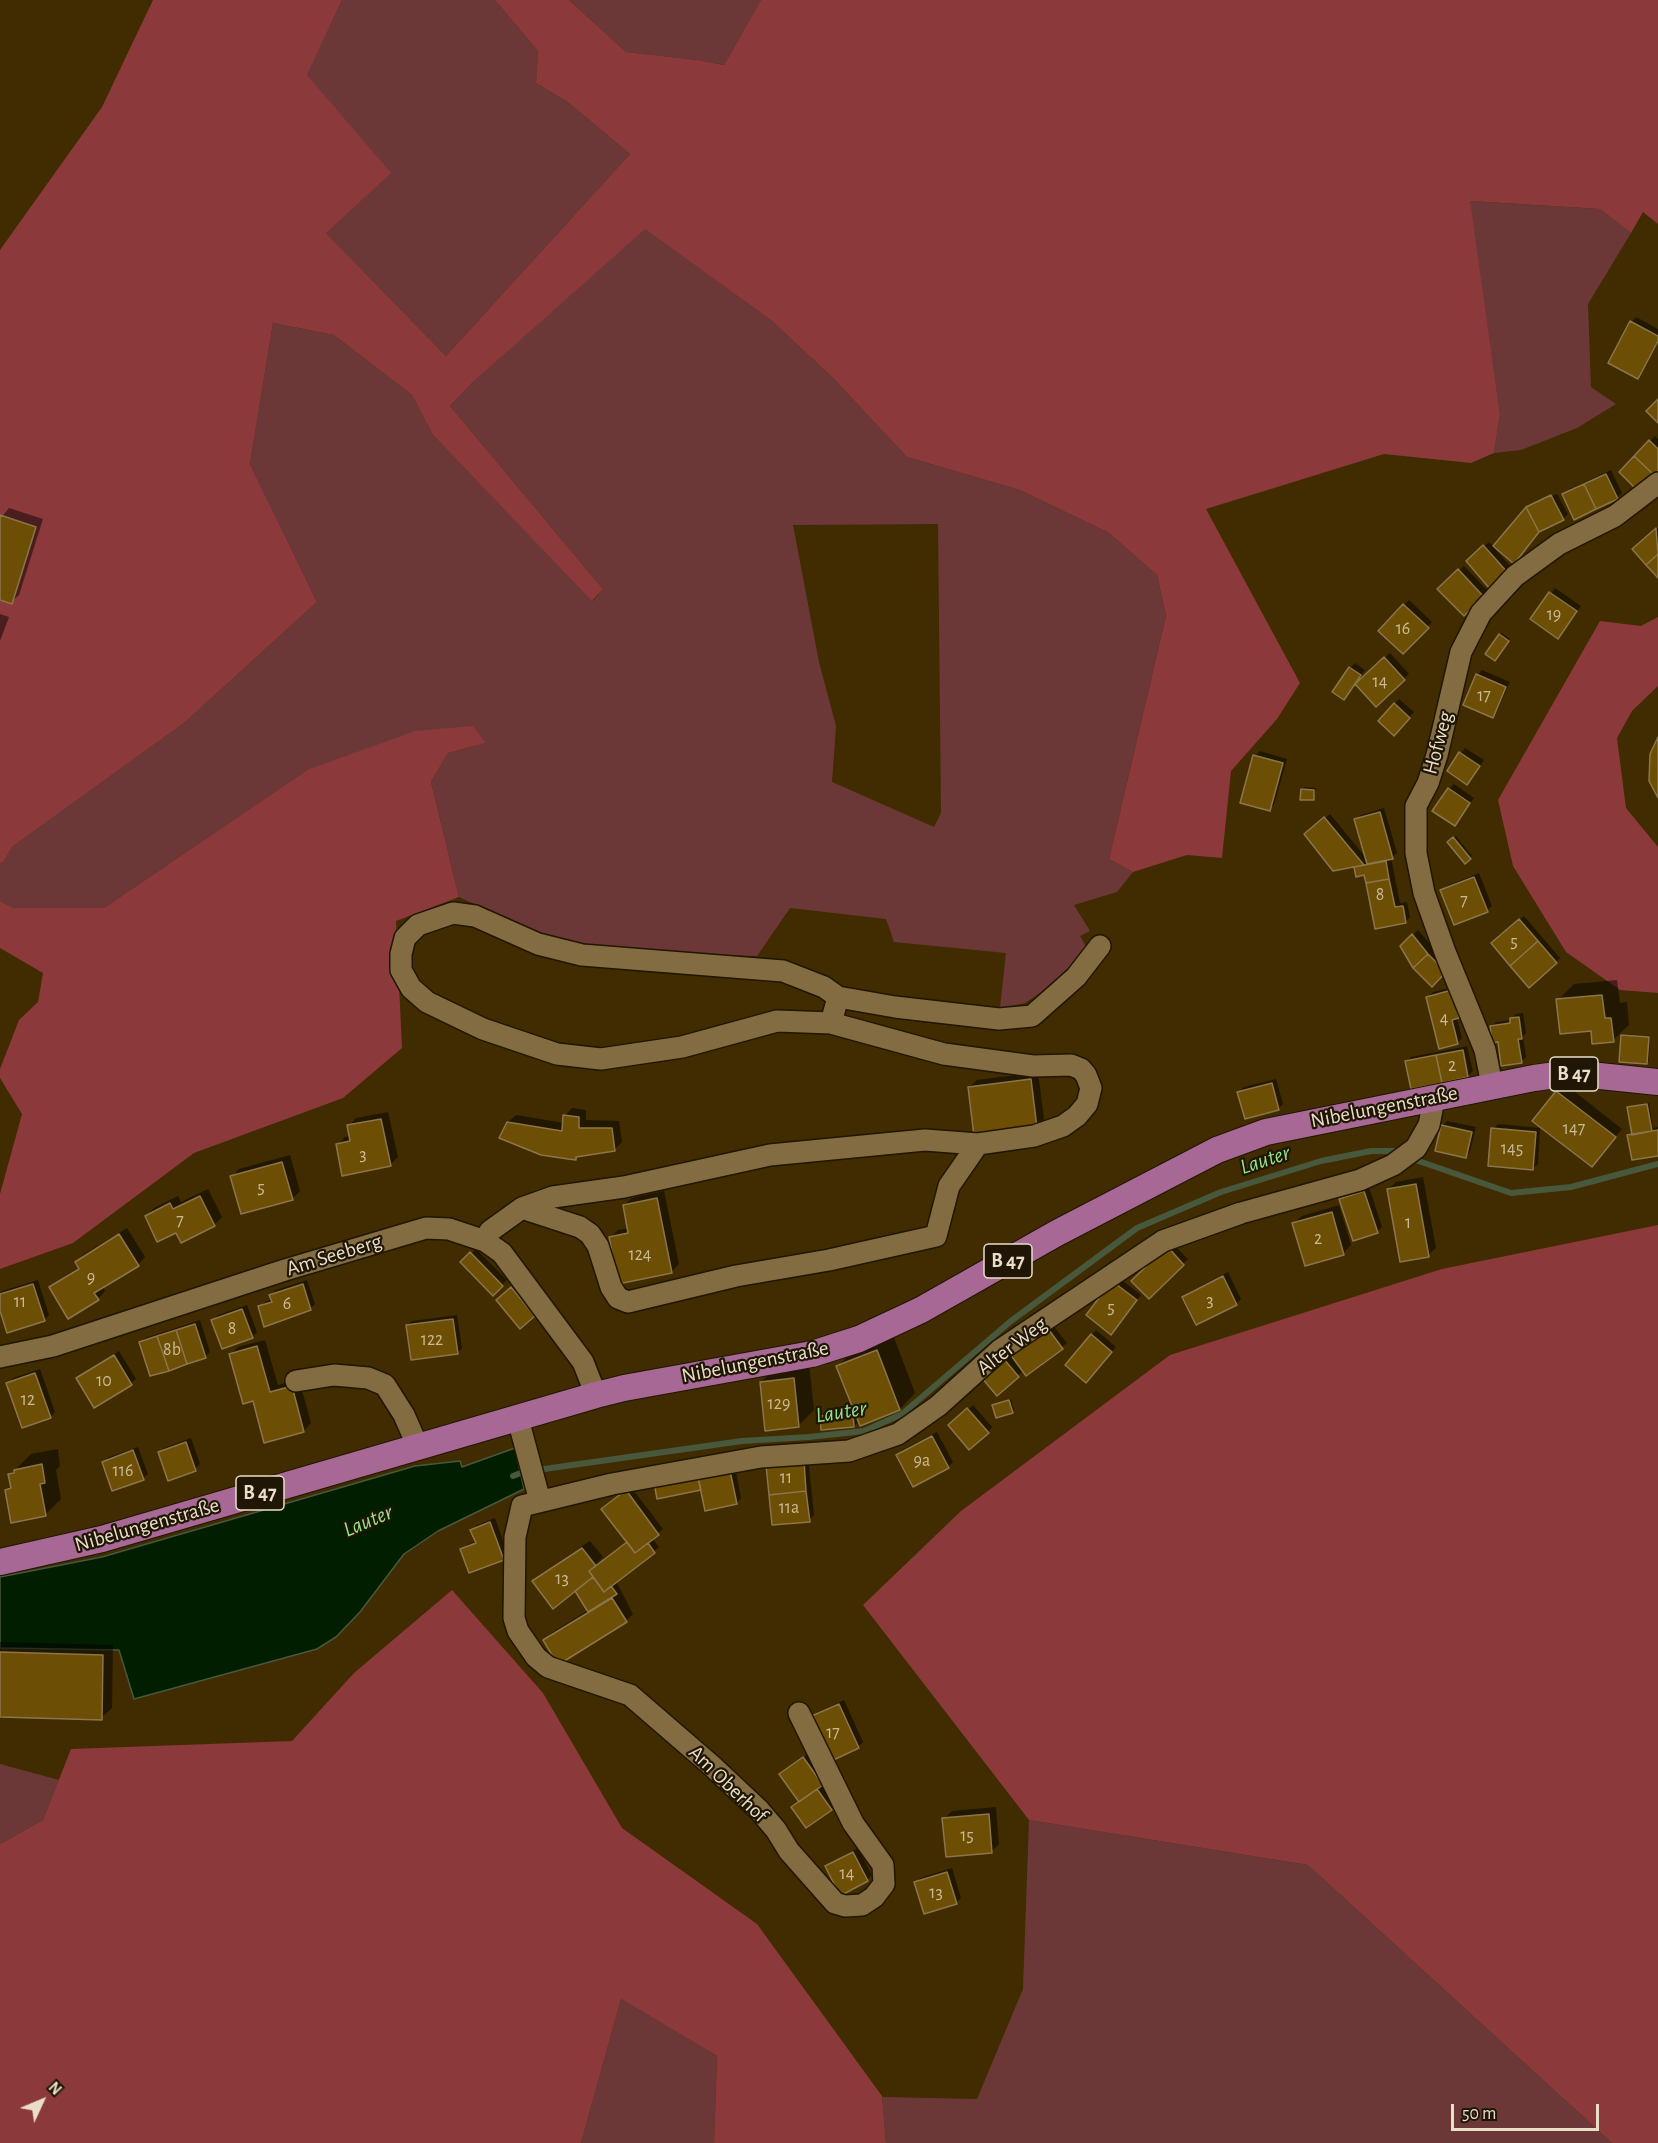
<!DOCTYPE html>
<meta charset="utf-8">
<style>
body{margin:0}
#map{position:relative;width:1658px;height:2143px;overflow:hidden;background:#402c00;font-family:"Alegreya Sans",sans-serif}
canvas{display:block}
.north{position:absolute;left:12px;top:2071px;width:60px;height:60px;-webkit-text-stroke:4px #1f1605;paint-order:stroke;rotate:46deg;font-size:16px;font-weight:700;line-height:24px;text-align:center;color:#eadec8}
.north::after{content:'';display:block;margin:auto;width:21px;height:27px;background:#eadec8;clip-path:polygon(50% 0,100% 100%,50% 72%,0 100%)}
.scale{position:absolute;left:1451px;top:2104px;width:148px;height:27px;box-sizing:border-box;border:3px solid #eadec8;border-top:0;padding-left:8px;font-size:18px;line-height:21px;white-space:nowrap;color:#eadec8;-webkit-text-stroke:4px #1f1605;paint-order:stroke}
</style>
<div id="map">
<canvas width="1658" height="2143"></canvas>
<div class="north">N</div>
<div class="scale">50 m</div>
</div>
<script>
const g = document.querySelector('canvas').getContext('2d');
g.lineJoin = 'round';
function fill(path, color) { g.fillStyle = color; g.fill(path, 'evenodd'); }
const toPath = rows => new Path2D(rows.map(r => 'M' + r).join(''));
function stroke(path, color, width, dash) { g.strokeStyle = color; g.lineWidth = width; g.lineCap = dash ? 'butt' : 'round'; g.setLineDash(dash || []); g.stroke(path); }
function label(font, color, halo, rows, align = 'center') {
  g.font = font + ' "Alegreya Sans",sans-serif'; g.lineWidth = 4.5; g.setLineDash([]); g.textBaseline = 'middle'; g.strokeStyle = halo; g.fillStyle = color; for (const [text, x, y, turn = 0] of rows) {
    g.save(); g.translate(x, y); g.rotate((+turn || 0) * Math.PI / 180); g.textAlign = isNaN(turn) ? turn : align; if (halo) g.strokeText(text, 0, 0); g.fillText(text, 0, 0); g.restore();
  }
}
fill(toPath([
 [342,0,495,0,538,51,536,83,569,103,630,154,446,356,326,233,307,74],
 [569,0,761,0,724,65,698,60,626,52],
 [1469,201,1600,209,1631,233,1588,304,1591,387,1616,404,1577,428,1521,450,1494,453,1500,414],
 [644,228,772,321,833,378,907,457,1020,490,1109,533,1157,575,1166,616,1109,859,1133,872,1117,892,1074,905,1090,931,1080,936,1088,950,1057,982,1025,1003,1000,1008,1006,953,894,942,886,919,790,908,757,956,622,952,551,939,459,897,431,782,448,753,486,743,307,770,104,908,14,908,0,901,0,864,4,861,12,847,184,723,317,602,250,464,273,323,334,335,412,395,433,435,593,601,603,589,450,406,472,383],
 [938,524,941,813,934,827,832,782,836,726,819,662,793,525],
 [0,1764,59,1780,43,1820,0,1844],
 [1029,1820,1308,1865,1612,2143,886,2143,882,2097,977,2099,1023,1989],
 [621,1999,717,2056,714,2143,581,2143]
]), '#6c3837');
fill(toPath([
 [153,0,342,0,307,75,391,173,326,233,446,356,630,154,569,103,536,83,538,51,495,0,569,0,626,52,698,60,724,65,761,0,1658,0,1658,224,1643,212,1631,233,1600,209,1470,201,1500,414,1494,453,1471,463,1384,454,1206,509,1300,683,1277,719,1231,771,1222,858,1187,855,1133,872,1109,859,1166,616,1157,575,1109,533,1020,490,907,457,833,378,772,321,645,229,472,383,450,406,603,589,592,601,433,435,412,395,334,335,273,323,250,464,317,602,184,723,12,847,4,861,0,864,0,250,102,107],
 [1658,617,1658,686,1632,711,1617,738,1626,808,1658,847,1658,993,1620,990,1566,952,1513,866,1498,800,1600,621,1641,626],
 [473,726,486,743,448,753,431,782,459,897,396,921,402,1048,343,1098,194,1153,73,1243,0,1269,0,1194,22,1114,0,1078,0,1069,19,1020,38,1002,43,973,0,948,0,901,14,908,104,908,307,770,415,731],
 [1658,1225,1658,2143,1612,2143,1308,1865,1029,1820,863,1605,961,1511,1170,1355,1442,1269],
 [452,1590,543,1693,622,1828,757,1924,882,2096,886,2143,714,2143,717,2056,621,1999,581,2143,0,2143,0,1844,43,1820,71,1749,292,1741,354,1673]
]), '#8b393a');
const water = toPath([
 [515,1448,524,1489,438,1531,404,1554,360,1612,336,1637,317,1649,134,1699,119,1650,0,1648,0,1577,102,1557,415,1466,460,1461,462,1467,515,1448]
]);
fill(water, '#021e01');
stroke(water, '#48583d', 1.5);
fill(toPath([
 [1636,317,1658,329,1658,343,1642,372,1637,377,1631,322],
 [1655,436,1658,439,1658,469,1621,472],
 [1611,470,1622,493,1617,498,1563,495,1568,490],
 [1557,494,1568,514,1563,519,1496,550,1512,568,1507,572,1468,561,1489,542,1494,547,1527,508],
 [9,508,43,519,19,595,11,602,0,599,0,519],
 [1658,528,1658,576,1639,544],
 [1464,566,1488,591,1464,614,1440,589],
 [1555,588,1581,606,1563,632,1532,619],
 [1409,600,1432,622,1403,652,1380,631],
 [0,614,9,617,0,641],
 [1502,633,1510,639,1497,658,1500,635],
 [1390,653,1409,674,1376,705,1357,684],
 [1355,663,1365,670,1344,699,1350,668],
 [1482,670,1510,682,1497,711,1492,716,1477,675],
 [1399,699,1414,712,1394,734,1380,721],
 [1465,748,1484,760,1472,778,1449,770],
 [1260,751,1287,759,1274,805,1269,810,1255,756],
 [1454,784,1474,798,1455,824,1449,789],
 [1304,787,1316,788,1313,799,1302,789],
 [1384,808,1397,853,1391,858,1400,903,1407,902,1410,917,1406,922,1366,873,1357,875,1355,865,1310,830,1330,814,1367,859,1356,819,1361,815],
 [1456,836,1472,856,1465,862,1449,842],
 [1479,873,1492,906,1487,910,1442,891,1447,886],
 [1524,916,1560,958,1556,962,1497,939],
 [1418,930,1450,966,1414,967,1402,946],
 [1617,980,1620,1003,1627,1002,1629,1025,1613,1040,1592,1029,1558,1000,1574,984],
 [1457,986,1463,1012,1457,1018,1462,1038,1458,1043,1428,997,1433,992],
 [1523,1013,1526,1033,1523,1036,1526,1057,1521,1062,1491,1027,1496,1022,1511,1020,1516,1014],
 [1624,1034,1650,1036,1649,1060,1647,1063,1622,1036],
 [1467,1046,1473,1071,1468,1076,1406,1062,1411,1057],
 [1038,1072,1044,1119,1036,1127,969,1087,977,1080],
 [1276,1079,1283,1104,1278,1109,1239,1092,1244,1087],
 [1565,1084,1622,1129,1592,1165,1535,1121],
 [1649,1103,1653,1128,1658,1127,1658,1154,1629,1136,1633,1132,1629,1108],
 [572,1108,586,1110,586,1120,619,1121,622,1142,615,1149,579,1155,575,1158,508,1122,516,1115,564,1123,565,1116],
 [388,1112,398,1157,390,1165,338,1144,345,1137,351,1136,349,1126,356,1118],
 [1447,1121,1476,1127,1470,1152,1466,1156,1442,1126],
 [1498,1124,1540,1128,1538,1164,1533,1168,1493,1129],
 [290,1155,300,1191,292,1199,232,1177,239,1169],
 [1423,1177,1436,1248,1428,1255,1388,1190,1396,1182],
 [1369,1187,1382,1227,1377,1232,1341,1199,1346,1194],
 [208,1189,222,1217,214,1225,177,1231,146,1216,154,1208,178,1196,181,1202],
 [664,1191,679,1264,671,1272,610,1238,618,1230,629,1228,624,1205,632,1198],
 [1339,1205,1351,1245,1344,1253,1306,1264,1294,1223,1302,1216],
 [127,1228,145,1257,138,1265,103,1286,105,1291,98,1299,51,1288,59,1280,80,1267,76,1262,84,1254],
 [1172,1243,1188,1259,1149,1297],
 [476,1249,507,1280,493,1293,462,1262],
 [1228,1272,1241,1299,1236,1304,1184,1297,1189,1292],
 [1118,1277,1141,1295,1115,1328,1113,1282],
 [38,1280,49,1315,44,1320,0,1306,0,1293,2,1291],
 [307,1280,315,1304,310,1309,260,1307,265,1302,272,1299,271,1295,276,1290],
 [516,1283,539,1311,534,1315,502,1295],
 [247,1305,257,1332,252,1337,213,1320,218,1315],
 [457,1315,462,1348,457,1353,407,1325,412,1321],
 [200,1320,210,1352,205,1357,140,1343,145,1338],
 [1051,1323,1067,1343,1027,1374,1024,1370,997,1394,983,1377,1009,1355],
 [1096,1330,1116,1347,1091,1376,1092,1335],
 [893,1335,915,1393,900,1409,860,1420,854,1426,822,1416,826,1411,855,1409,838,1366,854,1350],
 [265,1340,278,1385,299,1379,311,1423,304,1431,254,1399,231,1354,238,1347],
 [119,1351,136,1379,131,1383,78,1378],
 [809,1363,814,1410,798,1426,761,1382,777,1366],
 [40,1369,55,1412,50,1417,8,1383,13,1378],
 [1011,1399,1014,1410,1012,1412,994,1406],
 [973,1405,992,1427,988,1432,955,1420],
 [937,1432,953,1462,948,1467,897,1455,902,1450],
 [191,1438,200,1464,195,1469,159,1453,164,1448],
 [138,1447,148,1474,143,1478,104,1462,109,1457],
 [58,1449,60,1466,56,1470,61,1499,45,1515,6,1490,12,1485,10,1475,31,1454],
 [808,1457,814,1515,809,1520,768,1465],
 [734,1462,741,1498,737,1503,702,1488],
 [631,1487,663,1529,652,1538,659,1547,616,1581,633,1614,626,1621,545,1640,553,1632,588,1610,576,1589,534,1582,541,1574,590,1541,603,1557,595,1565,596,1566,628,1542,603,1509],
 [495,1518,508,1554,503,1558,462,1550,467,1545,476,1541,472,1530,477,1525],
 [0,1642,113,1645,112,1708,101,1718,0,1716],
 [844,1700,863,1742,858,1747,809,1718,814,1714],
 [809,1753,827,1779,821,1784,835,1804,831,1809,800,1801,786,1770],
 [996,1807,999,1844,991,1852,944,1819,952,1811],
 [858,1848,872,1875,867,1880,827,1866,832,1862],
 [952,1868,961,1898,956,1903,916,1883,920,1878]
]), '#0007');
stroke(toPath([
 [1410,1158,1511,1193,1571,1187,1658,1164],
 [513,1476,523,1472,742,1441,809,1437,864,1431,902,1414,1011,1321,1137,1228,1221,1192,1321,1161,1371,1151,1394,1151,1401,1154]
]), '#48583d', 6);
const building = toPath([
 [1630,321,1658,336,1658,341,1638,379,1608,363,1630,321],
 [1658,399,1658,423,1646,411,1658,399],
 [1649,440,1658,449,1658,471,1654,475,1634,456,1649,440],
 [1634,456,1654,475,1638,491,1619,472,1634,456],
 [1606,474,1618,499,1596,509,1584,484,1606,474],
 [1584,484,1596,509,1574,520,1562,494,1584,484],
 [1551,495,1564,520,1539,532,1526,507,1551,495],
 [1526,507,1539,532,1514,564,1493,546,1526,507],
 [0,515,36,527,12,604,0,600,0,515],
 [1656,528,1658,554,1646,565,1632,549,1656,528],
 [1483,545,1508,573,1490,589,1466,561,1483,545],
 [1658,554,1658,578,1646,565,1658,554],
 [1458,569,1484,597,1464,616,1437,589,1458,569],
 [1549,592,1577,611,1558,639,1530,619,1549,592],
 [1403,604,1429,628,1403,654,1378,631,1403,604],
 [1499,634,1509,641,1495,661,1485,654,1499,634],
 [1384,657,1405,680,1376,707,1355,684,1384,657],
 [1349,667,1361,675,1344,700,1332,692,1349,667],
 [1476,674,1506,687,1493,718,1463,705,1476,674],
 [1394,703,1410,718,1394,736,1378,721,1394,703],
 [1658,737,1658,798,1649,781,1650,754,1658,737],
 [1459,752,1480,766,1467,785,1447,771,1459,752],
 [1253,755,1283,763,1270,811,1240,803,1253,755],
 [1448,788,1470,803,1455,826,1432,811,1448,788],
 [1301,789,1314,790,1314,800,1300,800,1301,789],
 [1380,812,1393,859,1367,864,1354,819,1380,812],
 [1324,817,1364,865,1333,871,1304,834,1324,817],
 [1453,837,1471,859,1465,864,1447,842,1453,837],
 [1386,861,1389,879,1366,883,1364,875,1356,877,1354,867,1386,861],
 [1474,877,1488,912,1454,925,1440,890,1474,877],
 [1389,879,1395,907,1403,906,1406,923,1375,929,1366,883,1389,879],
 [1519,919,1538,941,1510,966,1491,943,1519,919],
 [1412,934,1428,954,1413,968,1400,946,1412,934],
 [1538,941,1557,963,1529,988,1510,966,1538,941],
 [1428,954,1446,972,1432,987,1413,968,1428,954],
 [1452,990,1459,1018,1452,1020,1458,1044,1439,1049,1426,997,1452,990],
 [1602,995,1605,1018,1611,1018,1614,1042,1592,1044,1591,1031,1560,1034,1556,999,1602,995],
 [1519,1017,1522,1039,1518,1039,1522,1063,1501,1066,1498,1042,1492,1043,1490,1026,1510,1023,1510,1018,1519,1017],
 [1621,1035,1649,1037,1647,1064,1619,1062,1621,1035],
 [1463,1050,1468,1077,1442,1083,1436,1055,1463,1050],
 [1436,1055,1442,1083,1411,1089,1405,1061,1436,1055],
 [1031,1079,1037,1128,974,1136,968,1087,1031,1079],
 [1272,1083,1279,1110,1245,1119,1237,1092,1272,1083],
 [1556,1091,1616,1137,1592,1167,1532,1121,1556,1091],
 [1647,1104,1652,1131,1632,1135,1627,1107,1647,1104],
 [563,1115,579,1117,579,1128,612,1128,615,1151,576,1157,576,1160,568,1159,541,1155,499,1138,507,1122,562,1131,563,1115],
 [381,1119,391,1166,342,1176,336,1144,350,1141,347,1125,381,1119],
 [1441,1125,1472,1132,1466,1158,1435,1151,1441,1125],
 [1491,1128,1536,1132,1533,1170,1488,1166,1491,1128],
 [1658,1130,1658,1156,1632,1160,1627,1135,1658,1130],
 [282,1162,293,1200,241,1214,230,1176,282,1162],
 [1416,1184,1429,1257,1400,1262,1387,1189,1416,1184],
 [1364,1191,1378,1233,1353,1241,1339,1199,1364,1191],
 [200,1196,215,1226,181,1243,176,1233,157,1242,145,1216,170,1203,173,1209,200,1196],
 [657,1198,672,1273,618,1284,609,1237,628,1233,623,1205,657,1198],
 [1332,1212,1344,1255,1305,1266,1292,1223,1332,1212],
 [119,1234,139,1266,94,1293,99,1300,68,1319,49,1287,79,1269,75,1262,119,1234],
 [1167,1246,1184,1265,1149,1299,1131,1281,1167,1246],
 [470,1252,503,1286,493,1296,460,1262,470,1252],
 [1223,1276,1237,1305,1196,1325,1182,1297,1223,1276],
 [1112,1281,1137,1300,1111,1335,1086,1315,1112,1281],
 [33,1284,45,1321,7,1333,0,1311,0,1294,33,1284],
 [303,1284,311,1310,264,1327,258,1306,272,1302,269,1295,303,1284],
 [511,1287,535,1316,520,1329,496,1300,511,1287],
 [242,1309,253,1338,222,1349,211,1320,242,1309],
 [453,1319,458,1354,411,1360,406,1325,453,1319],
 [195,1324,206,1358,187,1364,176,1330,195,1324],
 [1046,1326,1063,1349,1026,1376,1010,1354,1046,1326],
 [176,1330,187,1364,169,1371,157,1336,176,1330],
 [1091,1334,1112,1352,1086,1383,1065,1365,1091,1334],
 [157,1336,169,1371,150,1376,139,1342,157,1336],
 [257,1346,270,1392,292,1386,304,1432,264,1443,253,1401,243,1404,229,1354,257,1346],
 [877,1350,900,1410,860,1426,836,1366,877,1350],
 [114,1355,132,1385,94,1408,76,1378,114,1355],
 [1003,1358,1019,1377,997,1396,981,1377,1003,1358],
 [35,1373,51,1418,22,1428,6,1383,35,1373],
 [794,1378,799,1427,765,1431,760,1382,794,1378],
 [1009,1400,1013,1413,996,1418,992,1405,1009,1400],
 [967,1408,989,1433,969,1450,948,1425,967,1408],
 [853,1413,854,1427,821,1430,820,1416,853,1413],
 [932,1436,949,1468,913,1487,896,1455,932,1436],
 [186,1442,196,1471,168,1481,158,1452,186,1442],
 [133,1450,144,1480,112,1491,102,1462,133,1450],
 [804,1461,806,1491,769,1495,766,1465,804,1461],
 [42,1464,45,1483,40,1484,46,1516,11,1523,5,1490,11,1488,8,1474,14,1473,14,1470,42,1464],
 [729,1466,737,1504,705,1511,697,1473,729,1466],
 [697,1473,701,1490,657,1499,654,1483,697,1473],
 [626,1490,659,1535,635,1553,601,1509,626,1490],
 [806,1491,810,1522,772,1525,769,1495,806,1491],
 [490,1522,504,1560,469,1573,460,1549,476,1543,470,1530,490,1522],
 [627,1542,635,1553,648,1543,655,1553,604,1592,589,1571,627,1542],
 [582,1548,596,1566,589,1571,593,1577,553,1609,532,1581,582,1548],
 [593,1577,604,1592,611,1586,617,1594,588,1612,575,1591,593,1577],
 [612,1598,627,1622,558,1665,543,1640,612,1598],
 [0,1652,103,1655,102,1720,0,1717,0,1652],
 [839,1704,859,1748,827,1763,807,1718,839,1704],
 [803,1757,823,1785,799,1802,779,1774,803,1757],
 [817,1789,832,1810,806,1828,791,1807,817,1789],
 [989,1814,992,1853,946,1857,942,1818,989,1814],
 [853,1852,868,1881,840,1896,825,1866,853,1852],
 [947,1872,957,1904,924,1914,914,1882,947,1872]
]);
fill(building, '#6c4e05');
stroke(building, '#8c754b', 1.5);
const minor = toPath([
 [838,997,895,1007,999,1019,1032,1016,1076,977,1100,946],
 [1492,1085,1485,1050,1445,952,1424,893,1416,853,1416,806,1428,783,1437,755,1461,652,1481,613,1515,576,1559,544,1615,516,1658,483],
 [522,1208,553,1197,624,1187,770,1155,925,1140,978,1144,1034,1136,1063,1126,1077,1116,1087,1104,1091,1088,1086,1075,1081,1069,1071,1065,1033,1066,944,1054,831,1023,838,997,824,987,783,971,582,955,538,944,475,916,453,913,418,925,405,938,401,954,401,970,411,988,427,1002,483,1029,557,1054,601,1059,682,1047,777,1021,831,1023],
 [485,1241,490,1231,522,1208,580,1227,590,1234,598,1246,611,1287,618,1298,628,1302,736,1276,829,1260,936,1236,949,1186,978,1144],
 [0,1357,53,1346,285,1270,426,1228,449,1229,485,1241,502,1253,583,1362,596,1395],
 [296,1381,334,1375,368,1378,385,1385,404,1415,418,1447],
 [518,1419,540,1501],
 [799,1713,853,1823,883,1865,884,1884,874,1897,862,1905,845,1906,835,1903,789,1851,776,1830,759,1810,711,1765,630,1695,548,1667,536,1657,518,1631,514,1618,515,1537,522,1506,612,1484,761,1457,849,1451,898,1434,938,1406,1000,1350,1163,1241,1241,1213,1360,1180,1393,1165,1416,1148,1429,1125,1432,1110,1430,1099]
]);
const major = toPath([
 [0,1562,102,1539,596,1395,624,1388,812,1354,859,1339,921,1310,1057,1233,1217,1150,1266,1132,1534,1078,1571,1073,1658,1082]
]);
stroke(minor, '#211602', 24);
stroke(major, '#211602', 28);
stroke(minor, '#836c42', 21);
stroke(major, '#a76895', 26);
label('18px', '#caba97', null, [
 ["19",1554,615],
 ["16",1403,629],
 ["14",1380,682],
 ["17",1484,696],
 ["8",1380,895],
 ["7",1464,901],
 ["5",1514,942],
 ["4",1444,1019],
 ["2",1452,1066],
 ["147",1574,1129],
 ["145",1512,1149],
 ["3",363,1155],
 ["5",261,1188],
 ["7",180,1221],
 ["1",1408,1223],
 ["2",1318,1239],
 ["124",640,1255],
 ["9",91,1278],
 ["3",1210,1301],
 ["11",20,1302],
 ["6",287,1304],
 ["5",1111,1308],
 ["8",232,1329],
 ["122",432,1340],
 ["8b",172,1350],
 ["10",104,1381],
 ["12",28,1400],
 ["129",779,1404],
 ["9a",922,1461],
 ["116",123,1471],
 ["11",786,1478],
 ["11a",789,1508],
 ["13",562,1579],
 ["17",833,1733],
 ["15",967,1836],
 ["14",847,1874],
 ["13",936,1893]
]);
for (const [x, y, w] of [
 [1574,1074,48],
 [1008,1261,48],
 [260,1493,48]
]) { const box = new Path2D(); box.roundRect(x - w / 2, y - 17, w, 34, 4.5); g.fillStyle = '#1f1605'; g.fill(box); stroke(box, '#eadec8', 1.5); }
label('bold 20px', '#eadec8', null, [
 ["B 47",1574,1074],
 ["B 47",1008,1261],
 ["B 47",260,1493]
]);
label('21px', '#eadec8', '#1f1605', [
 ["Hofweg",1438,743,-75],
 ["Nibelungenstraße",1384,1107,-11],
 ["Am Seeberg",334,1255,-17],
 ["Alter Weg",1012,1346,-37],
 ["Nibelungenstraße",755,1362,-11],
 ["Nibelungenstraße",147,1525,-16],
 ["Am Oberhof",728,1784,44]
]);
label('italic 22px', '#94e38b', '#1f1605', [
 ["Lauter",1265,1160,-18],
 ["Lauter",841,1412,-9],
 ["Lauter",368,1521,-23]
]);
</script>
